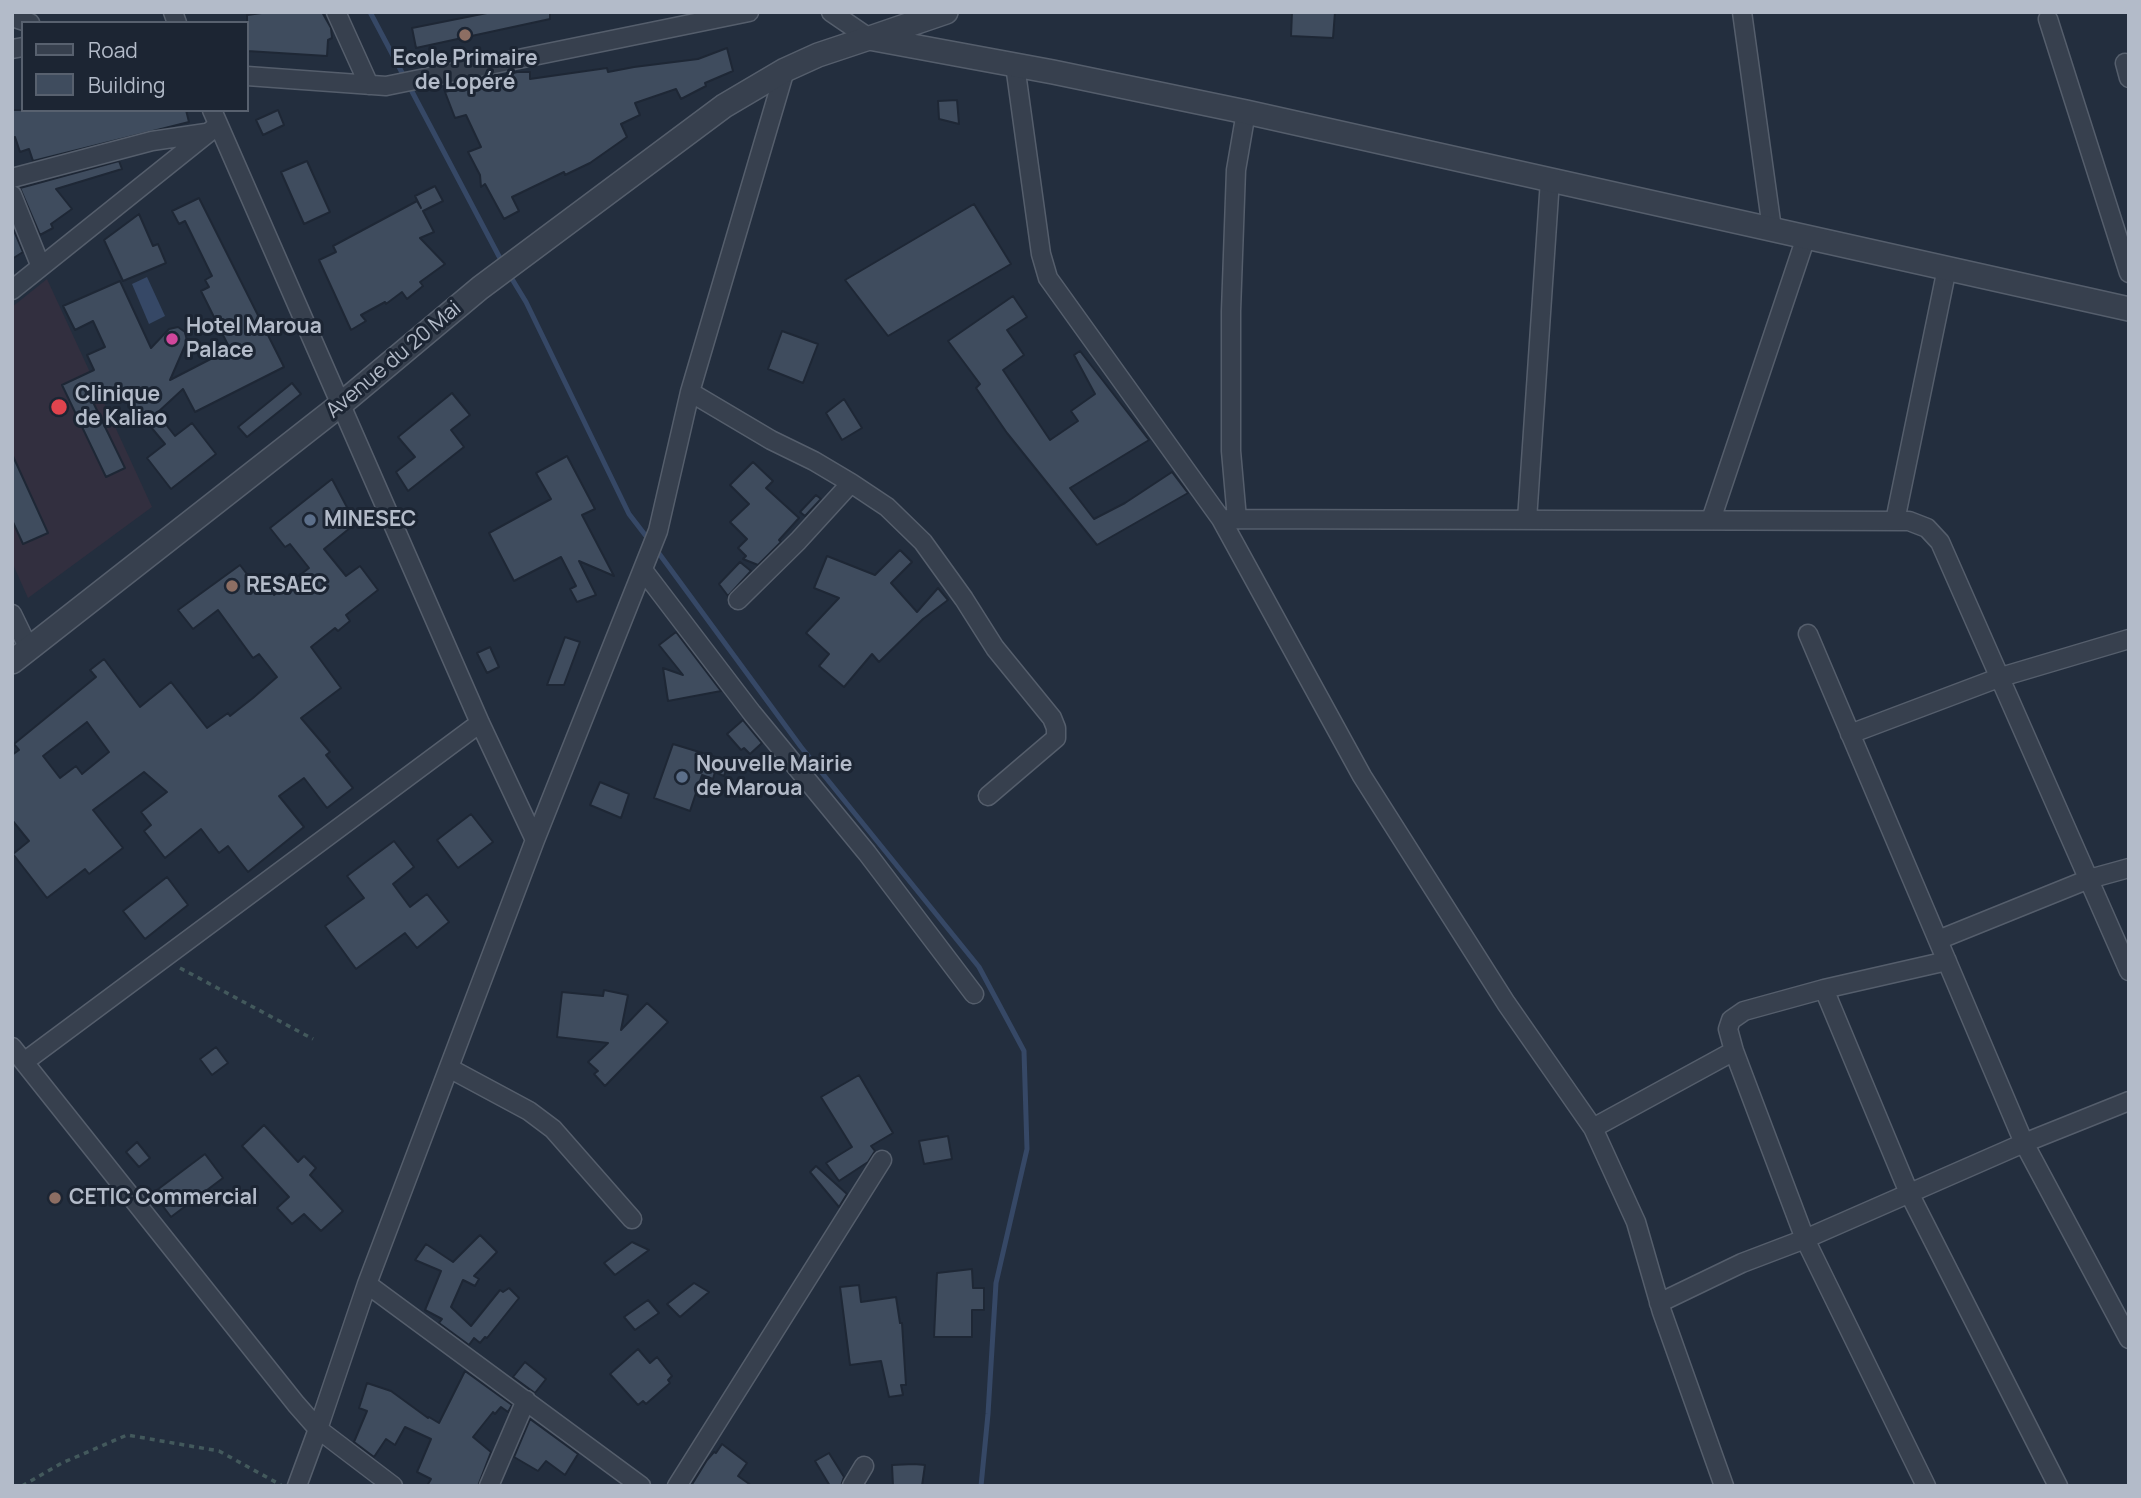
<!DOCTYPE html>
<meta charset="utf-8">
<style>
body{margin:0}
#map{position:relative;width:2141px;height:1498px;overflow:hidden;background:#232e3e;font-family:Manrope,sans-serif}
canvas{display:block}
.frame{position:absolute;inset:0;border:14px solid #b3bbc9;pointer-events:none}
.legend{position:absolute;left:21px;top:21px;width:228px;height:91px;box-sizing:border-box;background:#1c2533;border:2px solid #58616f;margin:0;padding:9px 12px;list-style:none;font-size:21px;color:#b3bbc9}
.legend li{display:flex;align-items:center;gap:14px;height:35px}
.legend b{width:35px;border:2px solid #58616f}
</style>
<div id="map">
<canvas width="2141" height="1498"></canvas>
<div class="frame"></div>
<ul class="legend">
<li><b style="height:9px;background:#37404e"></b>Road</li>
<li><b style="height:19px;background:#3f4c5e"></b>Building</li>
</ul>
</div>
<script>
const g = document.querySelector('canvas').getContext('2d');
g.lineJoin = 'round';
function fill(path, color) { g.fillStyle = color; g.fill(path, 'evenodd'); }
const toPath = rows => new Path2D(rows.map(r => 'M' + r).join(''));
function stroke(path, color, width, dash) { g.strokeStyle = color; g.lineWidth = width; g.lineCap = dash ? 'butt' : 'round'; g.setLineDash(dash || []); g.stroke(path); }
function label(font, color, halo, rows, align = 'center') {
  g.font = font + ' Manrope,sans-serif'; g.lineWidth = 6; g.setLineDash([]); g.textBaseline = 'middle'; g.strokeStyle = halo; g.fillStyle = color; for (const [text, x, y, turn = 0] of rows) {
    g.save(); g.translate(x, y); g.rotate((+turn || 0) * Math.PI / 180); g.textAlign = isNaN(turn) ? turn : align; if (halo) g.strokeText(text, 0, 0); g.fillText(text, 0, 0); g.restore();
  }
}
fill(toPath([
 [47,279,152,507,28,598,12,562,12,307]
]), '#322f3f');
fill(toPath([
 [147,277,165,316,149,324,132,284]
]), '#364866');
stroke(toPath([
 [370,12,502,262],
 [509,274,526,302,629,514,649,540],
 [655,548,801,747,979,967,1024,1051,1027,1149,996,1283,988,1414,981,1486]
]), '#364866', 5);
const building = toPath([
 [269,12,322,12,331,28,332,38,328,40,327,56,247,51,247,15,269,12],
 [492,12,550,12,550,19,416,48,412,28,492,12],
 [1292,12,1335,12,1333,38,1291,36,1292,12],
 [727,48,733,71,705,83,706,86,681,99,676,89,635,103,640,115,621,124,627,137,590,163,565,175,564,172,512,197,519,211,504,219,485,184,481,187,480,175,468,152,481,147,466,115,455,118,445,92,517,72,530,72,530,79,607,68,608,72,634,67,698,59,727,48],
 [957,100,959,124,939,119,938,101,957,100],
 [12,110,186,110,189,122,33,161,29,149,20,152,15,137,12,138,12,110],
 [278,110,284,125,263,135,256,120,278,110],
 [119,161,122,169,56,189,72,209,51,224,53,228,40,235,20,188,119,161],
 [307,161,330,212,304,224,281,172,307,161],
 [435,186,443,201,423,211,434,232,420,238,445,264,420,282,423,286,407,299,402,292,386,304,385,302,361,315,366,321,351,330,319,260,336,252,333,246,417,201,421,208,415,196,435,186],
 [199,198,284,367,195,412,183,389,157,413,175,436,192,423,216,454,171,489,147,458,165,444,117,386,91,398,125,468,106,477,62,385,94,370,87,355,105,347,93,321,75,330,63,306,120,281,151,348,169,329,178,327,185,332,187,341,170,380,230,349,201,291,209,287,205,280,212,276,185,221,179,224,172,211,199,198],
 [974,204,1011,264,888,336,845,280,974,204],
 [139,214,153,246,158,244,166,263,123,281,104,240,139,214],
 [12,226,23,252,12,259,12,226],
 [1013,296,1027,317,1007,330,1024,355,1003,370,1050,440,1078,421,1071,411,1095,394,1074,355,1080,351,1149,440,1070,488,1094,519,1125,503,1172,472,1188,493,1097,545,1007,433,976,388,980,384,948,341,1013,296],
 [782,331,818,344,803,383,768,369,782,331],
 [292,383,301,394,247,437,238,427,292,383],
 [452,393,470,415,451,430,464,447,408,491,396,472,415,457,398,437,452,393],
 [844,399,862,428,842,440,826,413,844,399],
 [12,454,48,533,23,544,12,520,12,454],
 [567,456,595,509,582,515,614,576,579,561,596,595,577,602,570,589,576,586,561,557,514,581,489,533,551,499,536,473,567,456],
 [753,462,773,481,766,488,799,518,779,540,781,542,758,565,743,559,746,556,738,548,747,539,730,522,749,504,730,485,753,462],
 [332,479,350,513,343,519,350,528,324,549,346,576,360,566,378,590,346,615,350,621,338,631,335,628,311,647,341,688,301,718,330,752,326,755,353,788,327,808,304,778,279,796,304,827,248,872,228,846,219,853,201,829,165,858,144,831,151,825,141,812,167,792,144,772,93,810,123,848,89,874,85,869,47,898,13,854,29,841,12,820,12,755,19,750,14,744,96,677,90,670,104,659,140,707,171,682,207,728,228,713,230,716,253,698,277,677,259,654,253,658,218,610,193,629,178,610,240,565,256,586,262,579,274,595,309,568,290,544,285,547,270,528,332,479],
 [87,722,109,752,82,774,76,766,60,778,43,756,87,722],
 [816,495,821,499,805,516,800,512,816,495],
 [900,550,912,562,891,583,917,612,938,588,948,600,923,619,879,662,872,654,844,687,819,666,829,654,806,633,839,598,814,588,827,556,875,575,900,550],
 [740,562,751,571,728,596,719,584,740,562],
 [676,632,721,691,668,701,663,668,683,675,659,645,676,632],
 [565,637,580,642,564,685,547,685,565,637],
 [490,647,499,667,487,673,477,653,490,647],
 [743,720,762,743,750,754,744,748,741,750,727,734,743,720],
 [673,744,729,761,724,776,715,772,713,779,702,775,690,811,654,798,673,744],
 [600,782,629,794,621,818,590,805,600,782],
 [471,814,493,842,458,868,437,840,471,814],
 [394,841,414,867,393,884,410,907,427,894,449,922,417,948,405,933,356,969,325,926,364,898,347,876,394,841],
 [167,877,188,905,145,939,123,911,167,877],
 [604,990,628,995,621,1030,647,1003,668,1022,605,1086,594,1074,598,1071,588,1062,608,1043,557,1037,562,992,603,996,604,990],
 [216,1047,228,1063,212,1075,200,1059,216,1047],
 [859,1075,893,1133,871,1146,875,1151,868,1162,839,1181,826,1163,852,1147,821,1097,859,1075],
 [264,1125,298,1162,304,1156,316,1168,310,1175,343,1211,321,1231,304,1214,292,1224,277,1208,289,1197,242,1146,264,1125],
 [948,1136,952,1159,924,1164,919,1141,948,1136],
 [137,1142,150,1158,139,1167,126,1152,137,1142],
 [205,1154,223,1178,171,1217,153,1193,205,1154],
 [816,1166,847,1194,839,1207,810,1172,816,1166],
 [480,1235,497,1252,474,1276,479,1279,475,1286,463,1280,451,1307,471,1326,500,1290,503,1292,509,1288,519,1298,487,1338,485,1337,480,1343,474,1338,469,1345,439,1323,442,1319,425,1310,441,1271,415,1260,426,1244,453,1262,480,1235],
 [632,1242,649,1250,615,1275,604,1263,632,1242],
 [972,1269,973,1288,984,1288,984,1310,972,1310,972,1337,934,1337,937,1273,972,1269],
 [694,1283,709,1292,680,1317,667,1304,694,1283],
 [859,1285,861,1302,896,1297,900,1323,902,1323,906,1385,901,1385,903,1395,889,1397,881,1361,850,1365,840,1287,859,1285],
 [648,1300,659,1313,635,1330,624,1317,648,1300],
 [638,1349,650,1363,657,1357,672,1376,668,1380,670,1383,646,1404,643,1401,638,1405,610,1374,638,1349],
 [525,1362,546,1379,535,1393,513,1377,525,1362],
 [465,1371,512,1405,508,1412,501,1407,495,1414,493,1412,473,1437,491,1452,478,1486,427,1486,431,1479,417,1472,431,1439,405,1427,395,1445,386,1439,374,1457,354,1442,367,1411,359,1408,367,1383,391,1391,428,1418,429,1417,439,1423,465,1371],
 [530,1419,578,1454,565,1475,546,1461,538,1471,514,1457,530,1419],
 [722,1444,747,1463,738,1476,752,1486,691,1486,707,1460,714,1452,716,1453,722,1444],
 [829,1453,844,1477,841,1486,830,1486,815,1461,829,1453],
 [914,1464,925,1465,922,1486,893,1486,892,1465,914,1464]
]);
fill(building, '#3f4c5e');
stroke(building, '#1e2735', 2);
const minor = toPath([
 [173,12,177,23],
 [336,12,369,85],
 [831,12,869,38],
 [1742,12,1772,229],
 [12,17,30,23],
 [2048,19,2129,273],
 [12,49,23,47],
 [2125,63,2129,78],
 [1015,65,1041,254,1048,278,1221,519,1362,776,1506,1003,1593,1128,1636,1222,1662,1312,1724,1486],
 [247,76,386,86,749,12],
 [212,110,480,723,535,840],
 [12,178,152,141,206,133],
 [12,195,41,267],
 [12,290,218,125],
 [690,392,771,440,814,461,851,483,887,507,923,542,964,599,995,648,1052,718,1056,728,1056,738,988,796],
 [1221,519,1909,521,1927,528,1940,542,2129,971],
 [1237,519,1231,451,1231,311,1236,170,1246,112],
 [1527,520,1550,180],
 [1711,520,1806,237],
 [1895,521,1947,268],
 [643,570,752,713,867,853,974,994],
 [738,600,798,541,851,483],
 [12,614,29,649],
 [1808,634,2024,1143,2129,1339],
 [1850,734,2001,677,2129,639],
 [1938,940,2089,879,2129,868],
 [1824,989,1909,1193,2058,1486],
 [12,1047,296,1404,318,1429,393,1486],
 [24,1062,480,723],
 [449,1068,529,1111,553,1129,632,1219],
 [1593,1128,1734,1051],
 [367,1284,641,1486],
 [1659,1303,1742,1263,1805,1239,2024,1143,2129,1101],
 [297,1486,318,1429,367,1284,535,840,658,531,690,392,785,70],
 [489,1486,526,1400],
 [677,1486,882,1160],
 [852,1486,864,1466],
 [1926,1486,1805,1239,1734,1051,1728,1029,1731,1020,1744,1011,1824,989,1947,961]
]);
const tertiary = toPath([
 [873,37,946,12],
 [12,662,340,405,480,288,724,106,785,70,818,55,869,38,1053,72,1246,112,2129,309]
]);
stroke(minor, '#555e6c', 21);
stroke(tertiary, '#555e6c', 26);
stroke(toPath([
 [180,968,313,1039],
 [22,1486,62,1463,127,1435,219,1451,281,1485]
]), '#43595c', 3.5, [5, 5]);
stroke(minor, '#37404e', 18);
stroke(tertiary, '#37404e', 23);
for (const [x, y, r, color] of [
 [465,35,7,"#8d6e63"],
 [172,339,7,"#d1479c"],
 [59,407,9,"#e0444e"],
 [310,520,7,"#5c6f8a"],
 [232,586,7,"#8d6e63"],
 [682,777,7,"#5c6f8a"],
 [55,1198,7,"#8d6e63"]
]) { const dot = new Path2D(); dot.arc(x, y, r, 0, 2 * Math.PI); g.fillStyle = color; g.fill(dot); stroke(dot, '#1c2533', 2.5); }
label('bold 21px', '#b3bbc9', '#1c2533', [
 ["Ecole Primaire",465,59,"center"],
 ["de Lopéré",465,83,"center"],
 ["Hotel Maroua",186,327],
 ["Palace",186,351],
 ["Clinique",75,395],
 ["de Kaliao",75,419],
 ["MINESEC",324,520],
 ["RESAEC",246,586],
 ["Nouvelle Mairie",696,765],
 ["de Maroua",696,789],
 ["CETIC Commercial",69,1198]
], 'left');
label('21px', '#b3bbc9', '#1c2533', [
 ["Avenue du 20 Mai",394,360,-40]
]);
</script>
